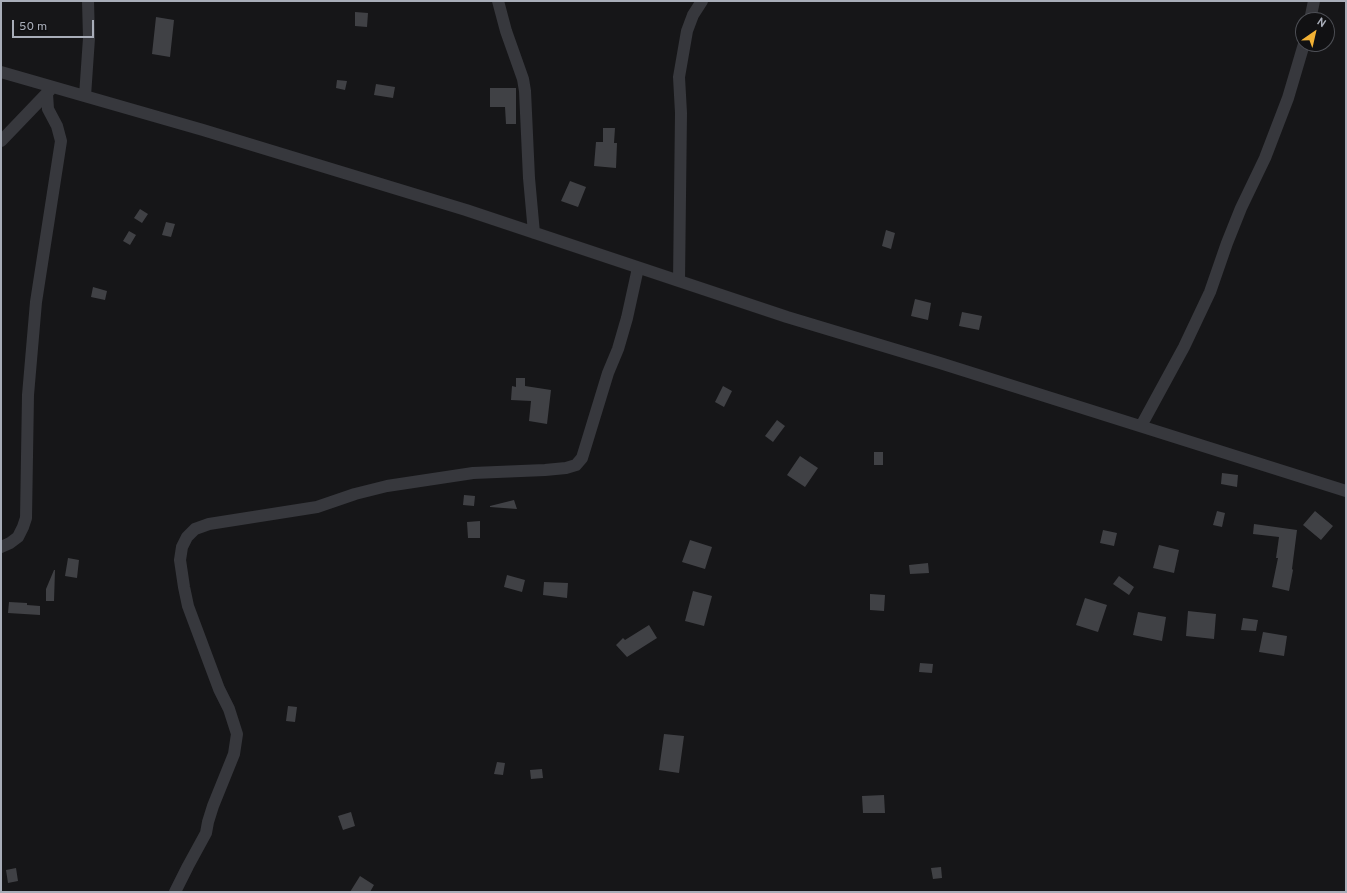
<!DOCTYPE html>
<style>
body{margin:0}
#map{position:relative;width:1347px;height:893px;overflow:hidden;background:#161618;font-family:Overpass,sans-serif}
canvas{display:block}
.frame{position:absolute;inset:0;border:2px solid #a8adb8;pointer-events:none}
.north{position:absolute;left:1295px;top:12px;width:40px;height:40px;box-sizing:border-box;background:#111113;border:1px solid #4d4f55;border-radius:50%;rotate:34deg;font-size:11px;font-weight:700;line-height:16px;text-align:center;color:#a8adb8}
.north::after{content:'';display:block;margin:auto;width:14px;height:18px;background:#f2b134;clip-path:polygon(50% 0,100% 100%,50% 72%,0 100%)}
.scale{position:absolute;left:12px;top:20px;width:82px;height:18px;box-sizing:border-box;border:2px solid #a8adb8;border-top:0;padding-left:5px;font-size:12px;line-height:14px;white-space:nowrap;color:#a8adb8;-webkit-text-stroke:3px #111113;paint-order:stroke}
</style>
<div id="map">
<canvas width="1347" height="893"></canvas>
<div class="frame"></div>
<div class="north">N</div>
<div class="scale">50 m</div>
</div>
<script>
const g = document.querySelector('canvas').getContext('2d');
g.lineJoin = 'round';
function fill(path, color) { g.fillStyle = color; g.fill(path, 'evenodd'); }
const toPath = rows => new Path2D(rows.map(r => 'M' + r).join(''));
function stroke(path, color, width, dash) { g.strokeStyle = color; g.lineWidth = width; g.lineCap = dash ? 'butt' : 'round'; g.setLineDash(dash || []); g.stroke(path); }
fill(toPath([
 [355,12,368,13,367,27,355,26],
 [156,17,174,20,170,57,152,54],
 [337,80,347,81,345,90,336,88],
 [376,84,395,87,393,98,374,95],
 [490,88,516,88,516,124,506,124,505,107,490,107],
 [603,128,615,128,614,143,617,143,616,168,594,166,596,142,603,142],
 [570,181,586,187,578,207,561,201],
 [140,209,148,214,142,223,134,218],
 [166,222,175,224,171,237,162,235],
 [886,230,895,233,891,249,882,246],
 [129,231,136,235,130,245,123,241],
 [93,287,107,291,105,300,91,297],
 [915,299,931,303,928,320,911,316],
 [962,312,982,316,979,330,959,326],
 [516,378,525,378,525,386,551,390,547,424,529,421,531,401,511,400,512,386,516,387],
 [723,386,732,391,724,407,715,402],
 [777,420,785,426,773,442,765,436],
 [874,452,883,452,883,465,874,465],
 [800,456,818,468,805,487,787,475],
 [1222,473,1238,475,1237,487,1221,484],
 [464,495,475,496,474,506,463,505],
 [514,500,517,509,490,507,490,506],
 [1217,511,1225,513,1222,527,1213,525],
 [1315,511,1333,526,1321,540,1303,525],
 [480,521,480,538,468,538,467,522],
 [1254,524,1297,530,1292,569,1293,570,1289,591,1272,587,1278,558,1276,558,1279,537,1253,534],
 [1103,530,1117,533,1114,546,1100,543],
 [690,540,712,547,705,569,682,562],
 [1159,545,1179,550,1174,573,1153,568],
 [68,558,79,560,77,578,65,576],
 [928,563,929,573,910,574,909,565],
 [54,570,55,570,54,601,46,601,46,589],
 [507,575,525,580,522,592,504,587],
 [1119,576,1134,587,1129,595,1113,584],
 [544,582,568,583,567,598,543,595],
 [693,591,712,596,704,626,685,621],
 [870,594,885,595,884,611,870,610],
 [1085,598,1107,605,1098,632,1076,625],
 [9,602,27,603,27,605,40,606,40,615,8,613],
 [1188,611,1216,614,1214,639,1186,636],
 [1138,612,1166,617,1162,641,1133,635],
 [1243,618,1258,620,1256,631,1241,630],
 [649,625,657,638,627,657,616,645,623,638,625,640],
 [1263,632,1287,636,1284,656,1259,652],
 [920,663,933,664,932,673,919,672],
 [288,706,297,707,295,722,286,721],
 [664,734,684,736,679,773,659,770],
 [497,762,505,763,503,775,494,774],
 [542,769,543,778,531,779,530,770],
 [884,795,885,813,863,813,862,796],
 [351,812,355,826,343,830,338,816],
 [941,867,942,878,933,879,931,868],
 [16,868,18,881,8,883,6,870],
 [360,876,374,885,370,892,350,892]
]), '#404145');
stroke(toPath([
 [498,1,506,31,523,79,525,91,529,178,534,233],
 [1310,20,1314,1],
 [1,72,203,130,466,210,787,317,940,363,1346,491],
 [85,96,89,38,88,1],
 [1,141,50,90],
 [679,281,681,113,679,77,687,31,693,15,702,1],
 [1141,426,1184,347,1210,292,1227,243,1241,208,1265,158,1288,98,1304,44],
 [1,547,10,543,18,537,23,527,26,518,28,395,36,302,61,141,57,126,48,109,47,94],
 [175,892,188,866,206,833,208,822,213,806,234,754,237,734,229,709,219,689,188,606,184,587,180,560,182,547,187,537,195,529,209,524,317,507,355,494,387,486,473,473,545,470,566,468,576,465,582,458,608,373,618,349,627,318,638,268]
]), '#37383d', 12);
</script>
